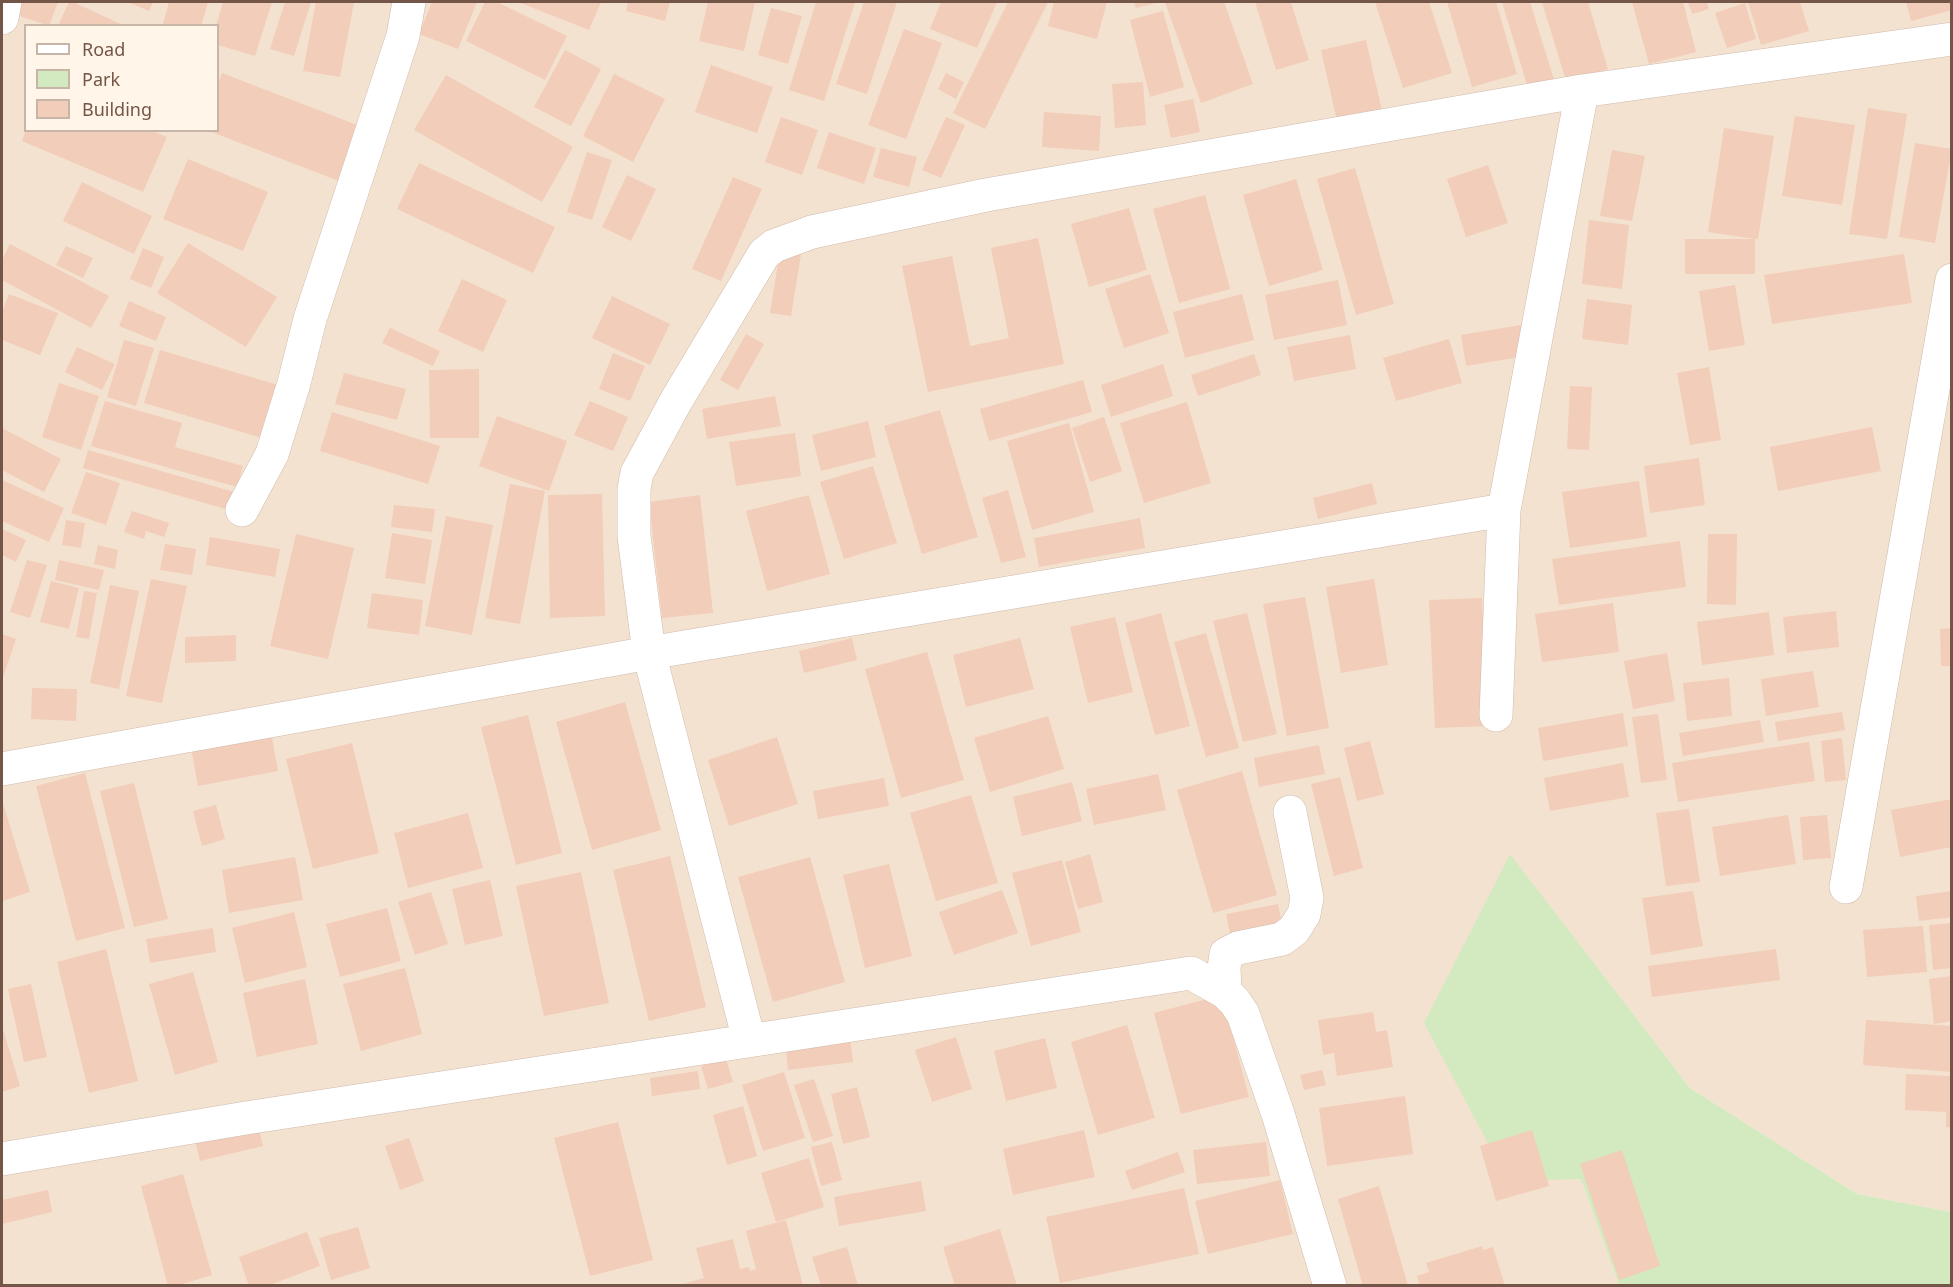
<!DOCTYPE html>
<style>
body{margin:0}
#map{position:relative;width:1953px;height:1287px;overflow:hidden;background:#fcf1e2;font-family:"Noto Sans",sans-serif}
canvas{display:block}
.frame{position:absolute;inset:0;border:3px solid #745648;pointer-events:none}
.legend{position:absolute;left:24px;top:24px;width:195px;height:108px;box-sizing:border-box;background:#fff5e8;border:2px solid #c7b5a8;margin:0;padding:8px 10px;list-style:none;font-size:18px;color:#745648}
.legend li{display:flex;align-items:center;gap:12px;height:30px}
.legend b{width:30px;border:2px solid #c7b5a8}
</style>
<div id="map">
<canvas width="1953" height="1287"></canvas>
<div class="frame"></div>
<ul class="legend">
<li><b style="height:8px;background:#fff"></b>Road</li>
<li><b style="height:16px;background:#d3eac0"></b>Park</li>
<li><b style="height:16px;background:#f2cdb9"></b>Building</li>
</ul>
</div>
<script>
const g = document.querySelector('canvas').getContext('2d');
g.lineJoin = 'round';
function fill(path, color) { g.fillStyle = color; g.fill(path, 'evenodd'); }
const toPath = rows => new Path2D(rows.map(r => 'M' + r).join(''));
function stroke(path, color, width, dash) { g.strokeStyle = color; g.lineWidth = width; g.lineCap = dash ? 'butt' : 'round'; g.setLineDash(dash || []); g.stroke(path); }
fill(toPath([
 [2,2,1951,2,1951,1212,1857,1194,1690,1088,1510,855,1581,1179,1619,1285,2,1286],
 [26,26,218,26,218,130,26,130]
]), '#f4e2d0');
fill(toPath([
 [1510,854,1690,1088,1857,1194,1951,1212,1951,1285,1619,1285,1581,1179,1508,1181,1424,1023]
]), '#d3eac0');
fill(toPath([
 [18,2,58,2,49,26,14,14],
 [69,2,73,2,125,26,58,26],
 [128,2,153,2,149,11],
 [169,2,208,2,201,26,163,24],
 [223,2,272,2,255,56,218,45,218,26,216,26],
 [285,2,311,2,294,56,270,49],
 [316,2,354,2,340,77,303,71],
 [432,2,477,2,458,49,419,34],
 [485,2,497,2,567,36,545,80,466,41],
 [518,2,601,2,589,30],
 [628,2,670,2,665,21,626,11],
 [708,2,755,2,744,51,699,41],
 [816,2,855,2,824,101,789,90],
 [864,2,897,2,867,94,836,84],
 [941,2,997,2,977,48,930,29],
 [1008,2,1048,2,985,129,953,113],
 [1054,2,1107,2,1097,39,1048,26],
 [1134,2,1159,2,1136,8],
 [1165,2,1224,2,1253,84,1201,103],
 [1255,2,1291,2,1309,60,1276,70],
 [1375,2,1429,2,1452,73,1403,88],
 [1447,2,1496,2,1517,74,1472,87],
 [1502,2,1530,2,1554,80,1528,88],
 [1542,2,1588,2,1608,69,1566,81],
 [1632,2,1683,2,1696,52,1649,64],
 [1688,2,1707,2,1709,9,1692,14],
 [1748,2,1800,2,1809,31,1761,45],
 [1906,2,1952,2,1952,10,1911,21],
 [1745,3,1756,39,1727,48,1715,13],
 [771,8,802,16,788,64,758,55],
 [1163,11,1184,87,1150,97,1130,20],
 [904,29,942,43,906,139,868,125],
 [1366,40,1382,111,1337,121,1321,50],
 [565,50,601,69,571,126,534,107],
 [711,65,773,87,757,133,695,112],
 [222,73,365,128,344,183,209,131,218,130,218,84],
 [946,73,964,82,956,99,938,89],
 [614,74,665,99,633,162,583,136],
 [446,75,573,147,542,202,414,130],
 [1143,82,1146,125,1115,128,1112,84],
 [1193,99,1200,132,1171,138,1164,105],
 [1868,108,1907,114,1887,239,1849,234],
 [1044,112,1101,116,1099,151,1042,147],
 [1795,116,1855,125,1842,205,1782,196],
 [781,117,818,130,802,175,765,162],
 [946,117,965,125,941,178,922,170],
 [1724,128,1774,136,1758,239,1755,239,1755,274,1685,274,1685,239,1755,239,1708,232],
 [26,130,150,130,167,137,143,192,22,141],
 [829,132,876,148,864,184,817,168],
 [1915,143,1952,149,1935,243,1899,237],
 [881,148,917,157,909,187,873,177],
 [1612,150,1645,156,1632,221,1600,216],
 [587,152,612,160,592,220,567,212],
 [188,159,268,192,243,251,163,219],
 [419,163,555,227,533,273,397,209],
 [1488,165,1508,223,1466,237,1447,179],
 [1355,168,1394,304,1356,315,1317,179],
 [627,175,656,189,631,241,602,227],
 [733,177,762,189,721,281,692,269],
 [1296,179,1323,270,1269,286,1243,195],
 [82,182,152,216,134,254,63,221],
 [1205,195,1230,289,1179,303,1153,209],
 [1129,208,1147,270,1089,287,1071,224],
 [1589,220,1629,225,1622,289,1582,284],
 [1038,238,1064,364,928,392,902,266,952,256,970,346,1009,338,991,248],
 [188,243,277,297,246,347,157,293],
 [10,244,109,296,91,328,2,280,2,260],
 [66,246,93,258,83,278,56,265],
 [143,248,164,257,151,288,130,279],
 [780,251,801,254,791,316,770,313],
 [1904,254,1912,303,1772,324,1764,275],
 [1150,274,1169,333,1124,348,1105,289],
 [462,279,507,300,483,352,438,331],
 [1338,280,1347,325,1274,340,1265,295],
 [1735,285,1745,345,1709,351,1699,291],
 [9,294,58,313,40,355,2,340,2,312],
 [1242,294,1254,340,1185,358,1173,312],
 [612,296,670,324,650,365,592,338],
 [1587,299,1632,305,1628,345,1582,339],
 [129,301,166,317,156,341,119,326],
 [1521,325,1526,356,1466,366,1461,335],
 [390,328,440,351,433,366,382,343],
 [746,334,764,344,738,390,720,380],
 [1350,335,1356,369,1294,381,1287,347],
 [1449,339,1462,383,1396,401,1383,358],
 [124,340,154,348,136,406,107,397],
 [77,347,115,364,102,390,65,372],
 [160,350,278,385,262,438,144,403],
 [613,353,645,366,630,401,599,389],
 [1254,354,1261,375,1198,396,1191,375],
 [1163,364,1173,396,1111,417,1101,385],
 [1709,367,1721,440,1690,445,1677,373],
 [479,369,479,438,430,438,429,370],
 [344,373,406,389,397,420,335,404],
 [1083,380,1092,412,989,441,980,409],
 [59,383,99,396,81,450,42,437],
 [1570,386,1592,387,1589,450,1567,449],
 [775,396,781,426,707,439,702,409],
 [105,401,182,423,175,447,243,466,237,487,91,446],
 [590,401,628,417,613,451,574,435],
 [1187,402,1211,483,1144,503,1120,423],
 [940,410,978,537,922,554,884,426],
 [332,412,440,446,428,484,320,451],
 [497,416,567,441,549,491,479,466],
 [1104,417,1122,471,1090,482,1072,428],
 [868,421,876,457,821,471,812,435],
 [1069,423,1094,512,1032,530,1007,441],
 [1872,427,1881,471,1778,491,1770,447],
 [2,428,61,459,44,492,2,470],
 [795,433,801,476,736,486,729,442],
 [88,450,234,492,229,510,83,468],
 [1699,458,1705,505,1650,513,1644,466],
 [873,466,897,543,844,559,820,482],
 [86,472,120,483,106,525,71,513],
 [2,480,64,508,49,542,2,521],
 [1639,481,1647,537,1570,548,1562,492],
 [1372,483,1377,504,1318,519,1313,498],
 [510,484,545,491,520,624,485,618],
 [1008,490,1026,557,1001,563,982,498],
 [602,494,605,616,550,618,548,495],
 [700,495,713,613,662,618,649,502],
 [809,495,830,574,767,591,746,511],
 [394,505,435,509,432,532,391,527],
 [132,511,169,523,164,537,146,531,144,539,124,532],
 [446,516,493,525,472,635,425,626],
 [1140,518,1145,548,1039,567,1034,538],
 [66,520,85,523,81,548,62,545],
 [2,529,26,540,16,562,2,555],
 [392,533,432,540,425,584,385,578],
 [296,534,354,548,328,659,270,646],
 [1708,534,1737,534,1736,605,1707,604],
 [210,537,280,549,275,577,206,565],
 [1680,541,1686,587,1559,605,1552,559],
 [165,544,196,549,192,575,160,570],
 [98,545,118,550,115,569,94,564],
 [27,560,47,565,30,618,10,612],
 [59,560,104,570,99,590,55,580],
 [151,579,187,586,162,703,126,696],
 [1374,579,1388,665,1341,673,1326,587],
 [51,581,79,588,69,629,40,622],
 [110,585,139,591,119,689,90,683],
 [84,591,97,593,89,639,76,637],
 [372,593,423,600,419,635,367,628],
 [1305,597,1329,728,1287,736,1263,604],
 [1482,598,1488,726,1435,728,1429,600],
 [1613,603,1619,652,1542,662,1535,614],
 [1836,611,1839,647,1787,653,1783,617],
 [1769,612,1774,655,1702,665,1697,622],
 [1161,613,1190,726,1155,735,1125,623],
 [1247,613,1277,734,1243,742,1213,621],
 [1115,617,1133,692,1088,703,1070,627],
 [1952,628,1952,666,1941,666,1940,629],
 [1206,633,1239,748,1206,757,1174,642],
 [2,634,16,639,2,680],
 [236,635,236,661,185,663,185,637],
 [852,638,857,660,804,673,799,651],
 [1020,638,1034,689,966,707,953,655],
 [927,652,964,780,901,798,865,669],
 [1667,653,1675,701,1633,709,1624,661],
 [1813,671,1819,707,1766,716,1761,679],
 [1729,678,1732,716,1687,721,1683,683],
 [32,688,77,689,76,721,31,719],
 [625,702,661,830,592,850,556,722],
 [1842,712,1845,730,1778,741,1775,722],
 [1623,713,1628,746,1543,761,1538,728],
 [1658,714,1667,780,1641,783,1632,717],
 [528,715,562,853,516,865,481,727],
 [1048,716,1064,769,990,792,974,738],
 [1760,720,1764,742,1683,756,1679,733],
 [270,727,278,771,198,786,190,742],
 [777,737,798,804,729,826,708,760],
 [1842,738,1846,780,1825,782,1821,741],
 [1370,741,1384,794,1357,801,1344,748],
 [1809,742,1815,781,1678,802,1672,763],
 [352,743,379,853,313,869,286,759],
 [1319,745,1325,774,1259,787,1254,758],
 [1623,763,1629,797,1550,811,1544,778],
 [1242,771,1277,895,1213,913,1177,790],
 [85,773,125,928,76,941,36,786],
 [1158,774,1166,810,1094,825,1086,789],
 [1340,777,1363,868,1334,876,1311,784],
 [884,778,889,806,818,819,813,791],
 [1072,782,1082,821,1022,836,1013,797],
 [134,783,168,919,134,927,100,791],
 [971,795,998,883,936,901,910,813],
 [1952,799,1952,847,1900,857,1891,810],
 [2,800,30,892,2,901],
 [216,805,225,839,202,846,193,811],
 [1689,809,1700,882,1666,886,1656,813],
 [468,813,483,868,408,888,394,833],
 [1788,815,1796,864,1720,876,1712,827],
 [1827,815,1831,858,1803,860,1800,817],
 [1090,854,1103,902,1078,909,1065,862],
 [670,856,706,1007,649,1021,613,870],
 [295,857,303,900,229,913,222,870],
 [810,857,845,982,773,1002,738,877],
 [1062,860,1081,932,1031,946,1012,873],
 [889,864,912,956,865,968,843,875],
 [581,872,609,1003,544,1016,516,886],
 [490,880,503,936,465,945,452,889],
 [1002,890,1018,933,954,955,939,912],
 [1693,891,1703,946,1651,955,1642,898],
 [1952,891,1952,917,1919,921,1916,896],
 [431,892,448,944,415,955,398,902],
 [1278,904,1283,929,1231,939,1226,914],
 [387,908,401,961,340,977,326,924],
 [294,912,307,967,245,983,232,928],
 [1952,923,1952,968,1933,970,1929,925],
 [1923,926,1927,972,1867,977,1863,930],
 [213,928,216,952,150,963,146,939],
 [106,949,138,1081,89,1093,57,962],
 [1776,949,1780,980,1652,997,1648,966],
 [405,968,422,1034,361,1051,343,984],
 [193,972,218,1062,175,1075,149,984],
 [1952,976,1952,1021,1934,1024,1929,979],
 [305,979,318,1044,257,1057,243,993],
 [31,984,47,1057,24,1062,8,989],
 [1222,995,1249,1097,1181,1114,1154,1013],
 [1373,1012,1376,1032,1387,1030,1393,1067,1337,1076,1334,1053,1323,1055,1318,1020],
 [1866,1020,1952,1026,1952,1072,1863,1065],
 [1127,1025,1155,1118,1098,1135,1071,1042],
 [2,1026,20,1086,2,1092],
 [956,1037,972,1089,932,1102,915,1050],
 [1045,1038,1057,1088,1006,1101,994,1051],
 [850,1040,853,1062,788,1070,786,1049],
 [726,1059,733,1082,708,1089,701,1066],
 [1322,1070,1326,1085,1304,1090,1300,1075],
 [698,1071,700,1089,652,1096,650,1078],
 [784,1072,805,1138,763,1151,742,1085],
 [1906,1074,1952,1076,1952,1128,1946,1127,1946,1112,1905,1110],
 [814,1079,833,1136,813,1142,794,1085],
 [857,1087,870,1137,843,1144,831,1094],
 [1405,1096,1413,1154,1327,1166,1319,1108],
 [743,1106,757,1156,727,1165,713,1115],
 [257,1121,263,1146,200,1161,194,1136],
 [618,1122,653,1260,590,1276,554,1138],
 [1084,1130,1095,1177,1013,1195,1003,1149],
 [1532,1130,1549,1186,1496,1201,1480,1146],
 [409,1138,424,1181,400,1190,385,1146],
 [832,1142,842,1180,821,1186,811,1147],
 [1266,1142,1270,1176,1197,1184,1193,1150],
 [1622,1150,1660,1266,1619,1280,1580,1164],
 [1178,1152,1185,1172,1132,1190,1125,1171],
 [809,1158,824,1207,776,1222,761,1173],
 [183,1174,212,1275,176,1286,168,1286,141,1186],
 [1280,1180,1293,1234,1208,1254,1195,1201],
 [921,1181,926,1211,839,1226,834,1197],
 [1379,1186,1408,1286,1363,1286,1338,1199],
 [1184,1188,1199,1254,1060,1283,1046,1217],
 [48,1190,52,1212,2,1224,2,1200],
 [786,1220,803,1286,676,1286,704,1278,696,1248,733,1239,740,1269,749,1267,750,1271,756,1269,746,1231],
 [358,1227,370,1268,331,1280,319,1238],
 [1000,1229,1017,1286,955,1286,943,1247],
 [307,1232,320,1266,267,1286,249,1286,239,1257],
 [1482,1246,1483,1250,1493,1247,1505,1286,1420,1286,1417,1276,1429,1272,1426,1263],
 [847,1247,858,1286,821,1286,812,1257]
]), '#f2cdb9');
const street = toPath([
 [2,18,5,2],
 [242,510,272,454,294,383,310,319,403,36,409,2],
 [1496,715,1504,510],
 [2,769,649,653,1504,510,1582,91],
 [1846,887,1952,280],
 [1225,992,1224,968,1226,954,1238,948,1282,939,1294,930,1304,914,1307,898,1290,812],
 [749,1040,649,653,634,536,634,489,637,473,676,401,764,254,774,246,812,232,986,195,1582,91,1952,39],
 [2,1159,246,1118,1191,973,1225,992,1235,1002,1243,1014,1278,1114,1330,1286]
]);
stroke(street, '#d0baac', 34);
stroke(street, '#fff', 33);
</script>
